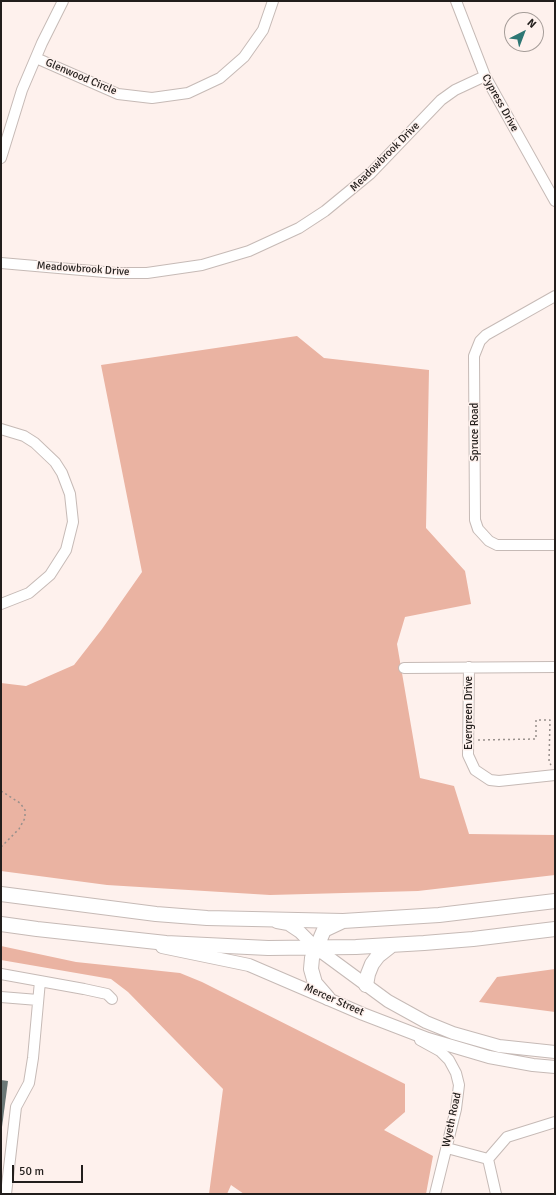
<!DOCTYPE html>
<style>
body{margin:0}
#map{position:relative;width:556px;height:1195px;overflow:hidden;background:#fef1ed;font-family:Signika,sans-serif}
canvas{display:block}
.frame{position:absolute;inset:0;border:2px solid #221e1c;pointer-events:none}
.north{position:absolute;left:504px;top:12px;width:40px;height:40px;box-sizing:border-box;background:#fef1ed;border:1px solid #a69d99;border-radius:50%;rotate:42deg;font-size:11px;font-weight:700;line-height:16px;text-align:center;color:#221e1c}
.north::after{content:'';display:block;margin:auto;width:14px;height:18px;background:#2e7774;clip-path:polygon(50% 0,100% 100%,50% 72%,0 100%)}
.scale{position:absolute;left:12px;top:1165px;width:71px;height:18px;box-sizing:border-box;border:2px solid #221e1c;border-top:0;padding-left:5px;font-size:12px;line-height:14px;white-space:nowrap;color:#221e1c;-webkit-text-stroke:3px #fef1ed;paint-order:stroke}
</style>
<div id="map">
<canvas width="556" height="1195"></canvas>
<div class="frame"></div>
<div class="north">N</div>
<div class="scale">50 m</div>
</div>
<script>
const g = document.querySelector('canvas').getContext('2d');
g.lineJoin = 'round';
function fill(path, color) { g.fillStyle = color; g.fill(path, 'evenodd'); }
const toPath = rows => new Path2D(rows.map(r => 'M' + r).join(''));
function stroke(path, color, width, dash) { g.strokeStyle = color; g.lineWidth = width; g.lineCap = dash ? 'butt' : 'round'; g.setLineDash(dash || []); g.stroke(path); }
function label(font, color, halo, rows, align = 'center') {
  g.font = font + ' Signika,sans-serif'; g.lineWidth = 3; g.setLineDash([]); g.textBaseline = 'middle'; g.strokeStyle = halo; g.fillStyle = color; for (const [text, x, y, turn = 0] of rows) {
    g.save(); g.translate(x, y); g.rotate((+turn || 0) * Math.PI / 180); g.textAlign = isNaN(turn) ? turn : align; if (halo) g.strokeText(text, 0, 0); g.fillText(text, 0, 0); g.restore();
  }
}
fill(toPath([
 [297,336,324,358,429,370,426,528,465,571,471,604,405,617,397,644,420,778,454,786,469,834,555,835,555,875,418,891,270,895,107,885,1,871,1,683,26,686,74,665,102,629,142,572,101,365],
 [1,946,76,962,180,973,202,982,405,1084,405,1112,384,1130,433,1156,426,1194,244,1194,231,1185,227,1194,209,1194,223,1089,128,992,111,979,1,960],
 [555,969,555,1012,479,1002,497,977]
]), '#eab3a2');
fill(toPath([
 [1,1080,8,1081,2,1127,1,1127]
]), '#6b7776');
const minor = toPath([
 [456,1,485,76,555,201],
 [36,58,118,94,152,98,188,93,220,78,244,57,263,30,273,1],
 [1,158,22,90,42,43,63,1],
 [1,263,116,273,147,273,202,265,249,251,299,228,325,211,370,174,441,100,455,90,485,76],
 [555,296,486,335,480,341,474,356,475,520,478,529,489,541,497,545,555,545],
 [1,429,24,436,35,443,55,462,62,473,70,494,73,522,66,550,50,575,29,593,1,604],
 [469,667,468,755,475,770,490,780,499,781,555,775],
 [404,668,555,667],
 [1,974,84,989,107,994,112,999],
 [1,997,38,1000],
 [420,1040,440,1051,449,1060,456,1073,459,1085,456,1109,435,1194],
 [447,1148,488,1159,507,1137,555,1122],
 [488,1159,496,1194],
 [6,1194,16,1107,29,1083,33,1058,40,981]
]);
const major = toPath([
 [277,922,288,924,300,932,316,948,388,1001,426,1022,453,1033,499,1046,555,1052],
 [162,947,249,965,363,1014,428,1039,489,1057,533,1065,555,1067]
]);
const highway = toPath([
 [1,894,156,914,207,918,343,921,439,915,555,901],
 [1,924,37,929,166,943,268,948,356,947,424,943,473,939,555,929],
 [366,985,368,974,372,964,378,956,392,945],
 [328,998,315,983,311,969,312,958,324,930,341,922]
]);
stroke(minor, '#c6bab6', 12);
stroke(major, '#c6bab6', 14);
stroke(highway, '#c6bab6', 16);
stroke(toPath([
 [478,740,536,739,536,720,550,720,549,762,551,765],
 [1,791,20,803,25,810,25,818,19,829,1,847]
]), '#98908c', 1.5, [2, 3]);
stroke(minor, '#fff', 10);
stroke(major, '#fff', 12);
stroke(highway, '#fff', 14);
label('11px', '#221e1c', '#fef1ed', [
 ["Glenwood Circle",81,77,23],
 ["Cypress Drive",500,103,61],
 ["Meadowbrook Drive",385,157,-45],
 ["Meadowbrook Drive",83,269,4],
 ["Spruce Road",475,432,-90],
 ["Evergreen Drive",469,713,-90],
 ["Mercer Street",334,1000,24],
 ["Wyeth Road",452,1120,-78]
]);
</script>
